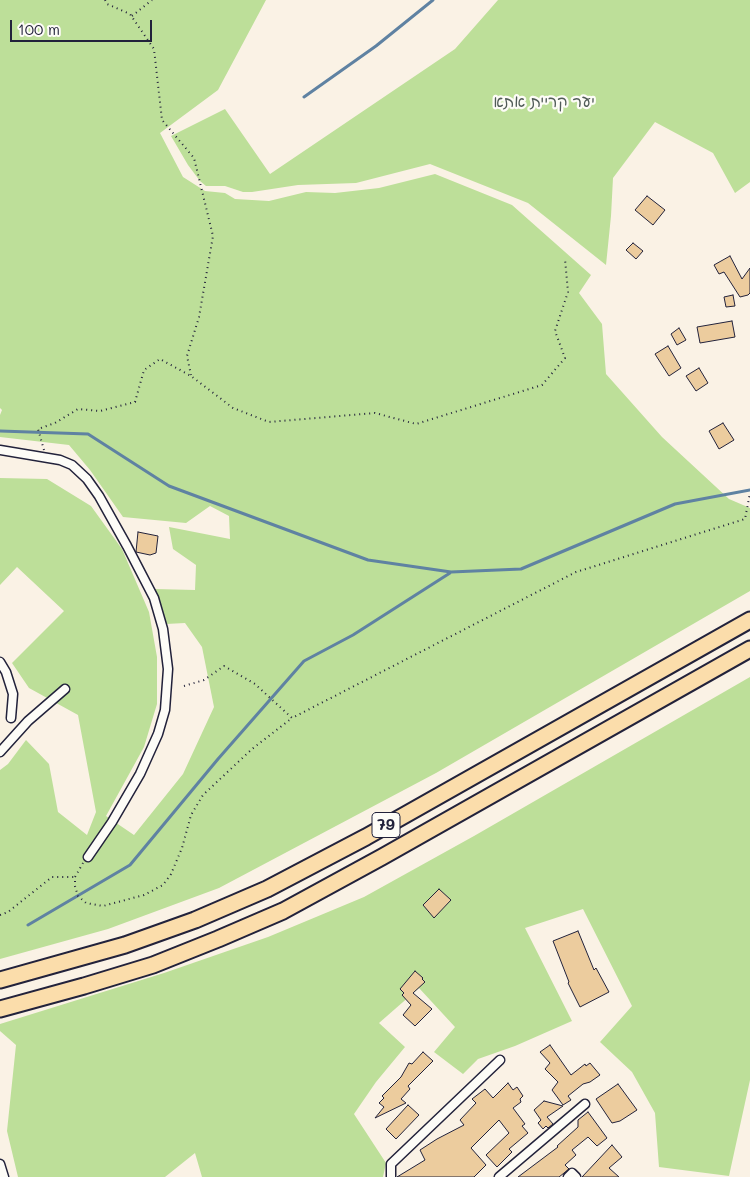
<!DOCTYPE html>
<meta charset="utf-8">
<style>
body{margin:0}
#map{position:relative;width:750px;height:1177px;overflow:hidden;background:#faf2e5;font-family:Mali,sans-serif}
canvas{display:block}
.scale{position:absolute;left:10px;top:20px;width:142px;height:22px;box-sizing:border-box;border:2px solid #22223b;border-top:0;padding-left:6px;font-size:15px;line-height:18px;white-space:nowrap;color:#22223b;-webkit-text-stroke:4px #fdfcf7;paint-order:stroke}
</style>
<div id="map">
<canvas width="750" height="1177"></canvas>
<div class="scale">100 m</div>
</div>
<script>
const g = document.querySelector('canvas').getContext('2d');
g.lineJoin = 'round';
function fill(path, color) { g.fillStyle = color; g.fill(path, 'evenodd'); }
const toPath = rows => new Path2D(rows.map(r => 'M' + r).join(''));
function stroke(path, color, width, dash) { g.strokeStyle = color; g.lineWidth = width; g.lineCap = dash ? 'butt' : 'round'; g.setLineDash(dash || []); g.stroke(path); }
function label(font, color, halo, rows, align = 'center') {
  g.font = font + ' Mali,"Playpen Sans Hebrew",sans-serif'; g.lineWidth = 4.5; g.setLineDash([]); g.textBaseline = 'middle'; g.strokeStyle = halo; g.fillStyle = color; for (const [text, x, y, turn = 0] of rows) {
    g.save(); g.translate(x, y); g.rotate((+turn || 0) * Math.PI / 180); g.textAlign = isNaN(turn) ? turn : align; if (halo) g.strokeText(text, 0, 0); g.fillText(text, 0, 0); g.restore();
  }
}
fill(toPath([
 [0,0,266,0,218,90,160,133,183,177,205,191,225,193,235,199,269,201,306,192,335,193,379,188,435,174,512,205,591,275,579,293,602,324,606,374,662,437,729,499,750,508,750,591,436,773,219,888,108,929,0,959,0,770,8,764,26,740,49,764,58,812,87,835,96,812,78,715,29,688,12,663,64,611,17,567,0,585,0,478,47,479,91,506,122,549,149,612,157,657,157,704,144,747,106,816,134,835,183,774,214,707,202,647,185,623,166,624,155,589,195,590,196,565,173,549,169,527,230,539,229,516,210,506,186,523,123,517,90,470,69,445,0,437,0,415,2,410,0,408],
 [498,0,750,0,750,182,735,193,713,153,655,122,613,178,611,216,606,265,528,203,430,164,356,183,298,185,252,192,243,192,225,186,206,186,200,181,188,165,171,136,225,109,270,174,455,49],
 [750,677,750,1080,729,1176,659,1167,655,1113,632,1072,600,1042,632,1006,583,909,525,928,572,1021,515,1046,478,1059,463,1074,434,1052,455,1027,419,988,379,1023,405,1047,376,1082,354,1114,386,1163,383,1177,202,1177,195,1153,165,1177,18,1177,7,1131,16,1045,0,1031,0,1024,164,973,268,937,364,897,474,836]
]), '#bddf99');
stroke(toPath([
 [304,97,376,46,433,0],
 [0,431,88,434,169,486,368,560,451,572,521,569,675,504,750,490],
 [28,925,130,865,218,759,304,661,353,635,450,573]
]), '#5f82a2', 3);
const building = toPath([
 [647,196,665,210,653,225,635,210,647,196],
 [633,243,643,251,636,259,626,250,633,243],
 [730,256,742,279,750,268,750,293,748,295,740,297,724,272,719,274,714,265,730,256],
 [733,295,735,306,726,307,724,297,733,295],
 [732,321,735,337,700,343,697,327,732,321],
 [679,328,686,340,677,345,671,334,679,328],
 [668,346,681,368,669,376,655,354,668,346],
 [699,368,708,383,696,391,686,376,699,368],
 [723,423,734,440,719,449,709,431,723,423],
 [138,532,158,536,156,553,150,555,136,552,138,532],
 [439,889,451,900,434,918,423,905,439,889],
 [578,931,594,970,596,968,609,992,580,1007,568,983,569,982,553,941,578,931],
 [415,971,423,978,422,979,425,982,413,993,432,1009,415,1026,403,1015,411,1005,402,995,404,993,400,989,415,971],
 [550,1045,571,1075,585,1064,586,1066,590,1063,600,1075,590,1082,583,1084,568,1096,571,1100,563,1105,552,1090,558,1082,545,1069,550,1063,540,1052,550,1045],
 [423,1052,433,1061,408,1086,410,1089,401,1099,406,1103,375,1118,384,1107,379,1103,384,1098,382,1096,401,1077,409,1063,412,1064,423,1052],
 [508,1083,513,1090,517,1087,523,1096,520,1099,521,1102,513,1108,525,1124,522,1126,528,1133,509,1149,512,1152,497,1167,486,1155,509,1133,499,1120,471,1148,486,1165,474,1177,397,1177,425,1160,420,1150,437,1139,464,1125,460,1120,476,1103,472,1099,485,1089,493,1098,508,1083],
 [618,1084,637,1110,620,1121,612,1123,596,1099,618,1084],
 [544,1101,563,1106,547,1117,553,1124,548,1128,546,1126,543,1129,538,1123,541,1120,534,1110,544,1101],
 [408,1105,419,1115,396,1139,386,1129,408,1105],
 [588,1112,607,1138,597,1146,588,1137,572,1150,576,1155,565,1165,569,1169,559,1177,518,1177,558,1147,557,1146,578,1127,578,1120,588,1112],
 [612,1145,622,1157,609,1168,619,1177,582,1177,612,1145]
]);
fill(building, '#eccc9e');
stroke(building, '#22223b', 1);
const street = toPath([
 [0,450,60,460,72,465,87,479,99,496,127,546,154,598,163,629,168,669,165,710,158,734,140,774,112,822,88,857],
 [0,662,6,672,13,694,11,718],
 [0,752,28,721,65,689],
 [0,1164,4,1177],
 [391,1177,391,1164,500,1060],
 [499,1177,585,1104],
 [568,1177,572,1173,576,1177]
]);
const highway = toPath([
 [0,980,125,945,195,920,267,889,366,837,750,620],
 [0,1009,84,986,153,965,218,939,283,911,382,857,750,649]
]);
stroke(street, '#22223b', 11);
stroke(highway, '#22223b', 19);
stroke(toPath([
 [105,0,107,4,130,14,154,49,162,120,194,158,213,236,199,317,187,356,191,375],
 [132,16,152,0],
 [44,450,38,429,55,423,78,409,100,411,135,402,144,370,160,359,191,376,233,408,269,422,375,413,416,424,542,385,565,358,555,331,568,292,565,259],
 [184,686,204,680,224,666,255,684,292,718,576,572,745,519,750,493],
 [83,863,75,877,75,886,78,896,86,903,103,906,144,895,163,885,171,874,182,848,191,815,203,795,252,749,292,718],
 [0,915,8,912,52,877,75,877]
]), '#22223b', 2, [1, 4]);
stroke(street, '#fdfcf7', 8);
stroke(highway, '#fbddab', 15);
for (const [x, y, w] of [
 [386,825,28]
]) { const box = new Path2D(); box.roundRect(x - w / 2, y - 12.5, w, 25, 4); g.fillStyle = '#fdfcf7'; g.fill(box); stroke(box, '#22223b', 1); }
label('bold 15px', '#22223b', null, [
 ["79",386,825]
]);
label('16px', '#505b57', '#fdfcf7', [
 ["יער קריית אתא",544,102]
]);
</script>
